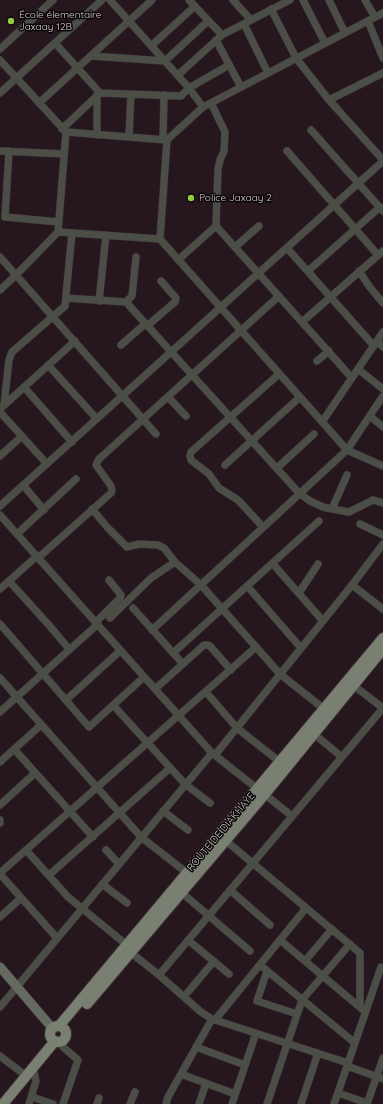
<!DOCTYPE html>
<meta charset="utf-8">
<style>
body{margin:0}
canvas{display:block;background:#25171d}
</style>
<canvas width="383" height="1104"></canvas>
<script>
const g = document.querySelector('canvas').getContext('2d');
g.lineJoin = 'round';
const toPath = rows => new Path2D(rows.map(r => 'M' + r).join(''));
function stroke(path, color, width, dash) { g.strokeStyle = color; g.lineWidth = width; g.lineCap = dash ? 'butt' : 'round'; g.setLineDash(dash || []); g.stroke(path); }
function label(font, color, halo, rows, align = 'center') {
  g.font = font + ' Quicksand,sans-serif'; g.lineWidth = 3; g.setLineDash([]); g.textBaseline = 'middle'; g.strokeStyle = halo; g.fillStyle = color; for (const [text, x, y, turn = 0] of rows) {
    g.save(); g.translate(x, y); g.rotate((+turn || 0) * Math.PI / 180); g.textAlign = isNaN(turn) ? turn : align; if (halo) g.strokeText(text, 0, 0); g.fillText(text, 0, 0); g.restore();
  }
}
const street = toPath([
 [110,0,189,88,203,107],
 [189,0,222,35],
 [233,0,251,20],
 [303,0,325,43],
 [329,0,345,33],
 [365,0,375,17],
 [271,9,296,58,329,100,383,160],
 [368,21,383,58],
 [244,24,268,73],
 [216,40,241,87],
 [55,43,100,93,181,96,189,88,229,65],
 [151,46,195,6],
 [0,49,53,0],
 [91,56,165,61,208,21],
 [0,60,66,132,167,140],
 [178,75,222,35,290,0],
 [0,93,102,0],
 [329,100,383,73],
 [39,103,152,0],
 [62,129,100,93],
 [311,130,383,211],
 [97,135,97,95],
 [129,137,131,94],
 [163,139,164,95],
 [0,151,64,154],
 [9,151,5,217,59,222],
 [287,151,378,255],
 [216,226,352,378],
 [58,232,160,239,347,450,383,466],
 [160,239,167,140,203,107,383,13],
 [235,247,259,226],
 [287,248,374,346],
 [0,257,156,434],
 [178,260,216,226,218,169,220,160,224,151,225,132,211,103],
 [308,271,380,207],
 [359,271,369,286,383,303],
 [0,290,16,275,58,232,66,132],
 [66,298,126,302,299,493,310,501,323,507,332,509,347,475],
 [99,301,106,235],
 [126,302,132,296,136,257],
 [302,322,383,251],
 [147,326,175,302,176,298,161,281],
 [377,341,383,347],
 [121,345,145,324],
 [317,361,329,351],
 [48,365,97,419],
 [358,369,383,389],
 [24,387,72,442],
 [168,397,186,416],
 [4,405,9,360,12,352,65,306,72,233],
 [0,409,75,341],
 [0,412,47,464],
 [370,416,383,427],
 [322,422,383,332],
 [0,456,22,436],
 [225,465,300,397],
 [277,468,314,434],
 [23,485,44,510],
 [0,506,383,161],
 [92,509,108,528,127,547,139,544,158,545,164,548,175,562,201,585,280,674,324,709],
 [332,509,349,512,373,500,383,503],
 [0,515,212,753,292,816],
 [360,524,383,535],
 [263,527,238,500,219,488,209,474,191,460,190,456,191,452,279,374],
 [17,534,76,479],
 [38,558,111,493,112,490,111,486,96,465,99,459,279,296],
 [273,564,323,621],
 [9,581,48,624,69,649],
 [352,585,383,609],
 [248,587,301,648],
 [0,589,37,556],
 [299,593,318,564],
 [133,608,183,664],
 [110,618,151,578,175,562],
 [96,622,120,598,121,595,109,580],
 [0,624,89,727,144,677],
 [152,630,347,450,383,396],
 [173,653,319,521],
 [0,678,141,837,187,873],
 [353,685,383,708],
 [155,689,204,645,208,645,210,646,231,670],
 [206,692,237,728,280,762],
 [66,700,120,651],
 [113,705,185,784,210,803],
 [0,712,98,624],
 [314,734,342,757],
 [14,749,93,837],
 [215,755,352,585,383,544],
 [0,762,41,725],
 [0,805,35,773],
 [163,811,188,830],
 [0,820,0,823],
 [225,840,360,953,360,1007],
 [26,850,68,897,127,945],
 [106,850,119,864],
 [0,873,256,647],
 [0,874,57,938],
 [49,875,170,768],
 [102,884,127,903],
 [230,890,270,925],
 [181,892,250,951],
 [0,917,21,898],
 [188,940,229,974],
 [280,940,362,1009],
 [130,952,159,975,201,1012,212,1019,348,1063],
 [305,961,332,929],
 [260,965,355,1043],
 [267,971,257,1001,297,1014],
 [159,975,383,708],
 [188,992,214,961],
 [0,1007,212,753],
 [215,1020,306,908],
 [62,1041,63,1047,78,1060,63,1104],
 [196,1047,245,1065],
 [0,1056,21,1072],
 [347,1066,383,1079],
 [181,1074,235,1094],
 [338,1093,367,1103],
 [32,1097,53,1104],
 [29,1104,36,1081,33,1068],
 [97,1104,99,1098],
 [130,1104,135,1092],
 [166,1104,168,1097,212,1019],
 [199,1104,206,1083],
 [232,1104,256,1033],
 [267,1104,302,1000,350,944],
 [301,1104,318,1053],
 [334,1104,381,967],
 [367,1104,383,1058]
]);
const secondary = toPath([
 [0,967,53,1029]
]);
const primary = toPath([
 [87,1004,265,794,383,649],
 [59,1026,383,638],
 '50 1034a8 8 0 1 1 16 0a8 8 0 1 1-16 0Z',
 [3,1104,55,1041]
]);
stroke(street, '#3e3136', 8);
stroke(secondary, '#3e3136', 10);
stroke(primary, '#3e3136', 12);
stroke(street, '#4b4e47', 7);
stroke(secondary, '#656a60', 9);
stroke(primary, '#798072', 10);
for (const [x, y, r, color] of [
 [11,21,4,"#95cc3b"],
 [191,198,4,"#95cc3b"]
]) { const dot = new Path2D(); dot.arc(x, y, r, 0, 2 * Math.PI); g.fillStyle = color; g.fill(dot); stroke(dot, '#0a0507', 1.5); }
label('10px', '#d8ced2', '#0a0507', [
 ["École élementaire",19,15],
 ["Jaxaay 12B",19,27],
 ["Police Jaxaay 2",199,198]
], 'left');
label('10px', '#d8ced2', '#0a0507', [
 ["ROUTE DE DIAKHAYE",221,832,-50]
]);
</script>
